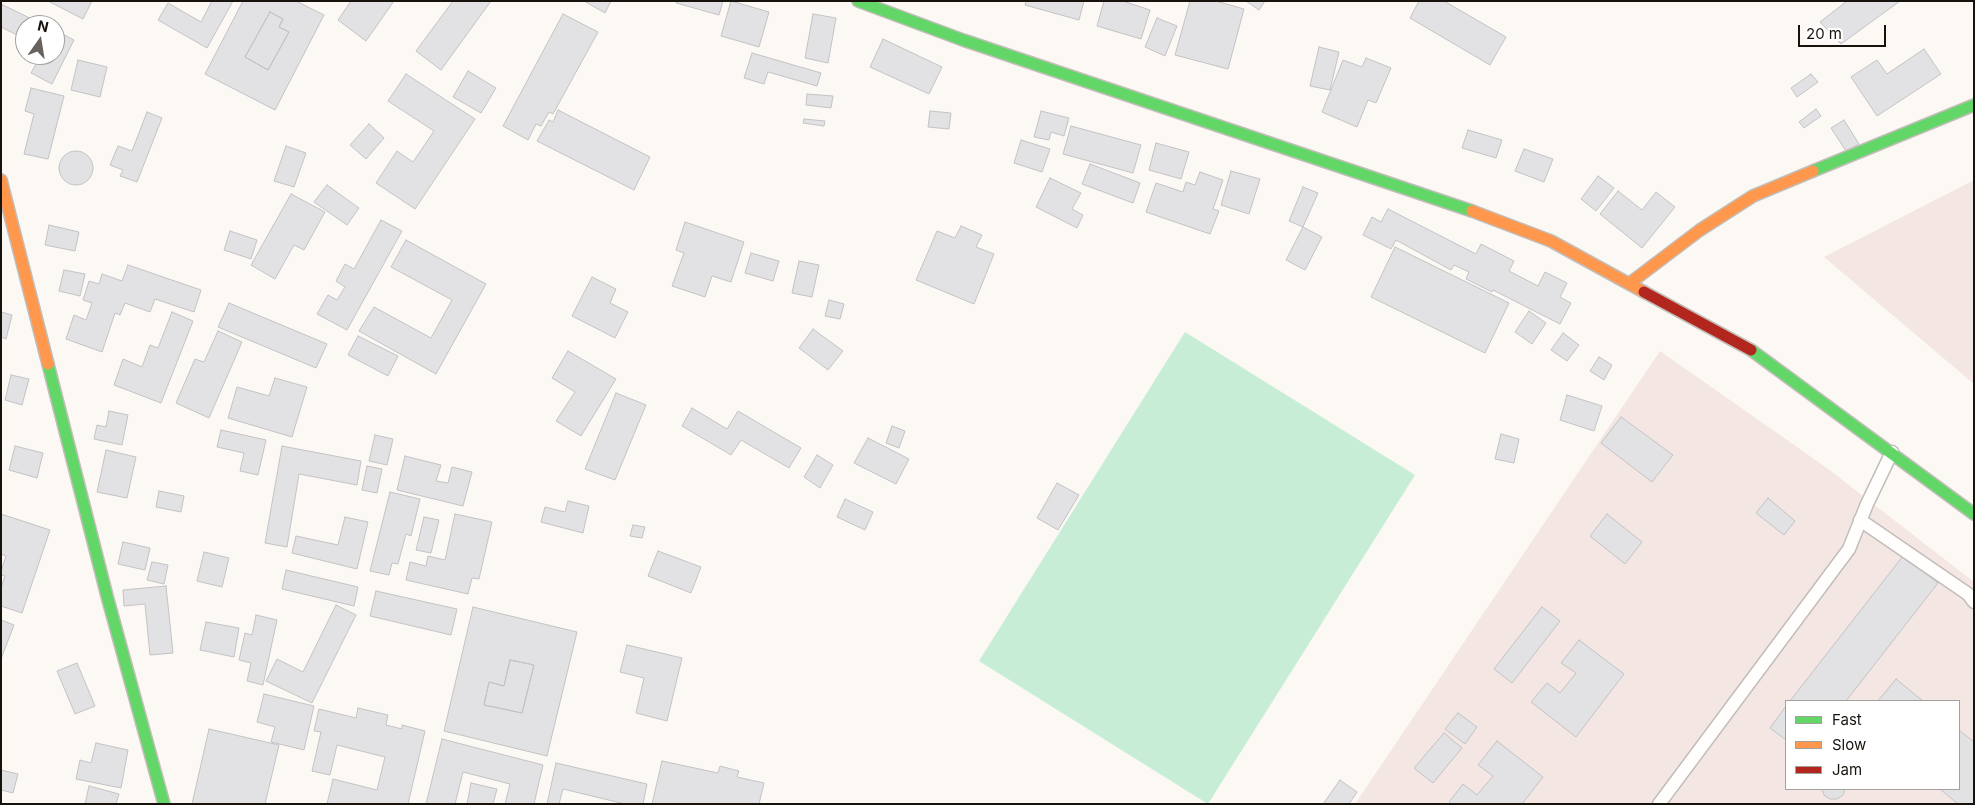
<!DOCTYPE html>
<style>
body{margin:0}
#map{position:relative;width:1975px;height:805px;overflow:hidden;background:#fcf8f4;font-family:Inter,sans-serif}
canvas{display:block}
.frame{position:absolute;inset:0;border:2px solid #18120d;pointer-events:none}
.legend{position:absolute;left:1785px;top:700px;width:175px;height:90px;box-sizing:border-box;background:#fff;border:1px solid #a3a09e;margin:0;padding:6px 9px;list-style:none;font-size:15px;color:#18120d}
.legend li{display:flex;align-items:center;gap:10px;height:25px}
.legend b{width:25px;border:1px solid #a3a09e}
.north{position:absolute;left:15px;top:15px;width:50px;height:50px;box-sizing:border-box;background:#fff;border:1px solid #a3a09e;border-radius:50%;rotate:13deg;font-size:14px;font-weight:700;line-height:20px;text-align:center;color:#18120d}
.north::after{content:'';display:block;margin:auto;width:18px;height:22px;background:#68625e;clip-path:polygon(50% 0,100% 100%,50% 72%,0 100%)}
.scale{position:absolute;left:1798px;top:25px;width:88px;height:22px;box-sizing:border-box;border:2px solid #18120d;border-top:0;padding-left:6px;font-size:15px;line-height:18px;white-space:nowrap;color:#18120d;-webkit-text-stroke:4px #fff;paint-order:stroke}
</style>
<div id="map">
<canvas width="1975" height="805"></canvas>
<div class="frame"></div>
<ul class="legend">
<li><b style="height:6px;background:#63d668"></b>Fast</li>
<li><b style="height:6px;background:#ff974d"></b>Slow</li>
<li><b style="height:6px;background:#b3261e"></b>Jam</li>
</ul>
<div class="north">N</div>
<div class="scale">20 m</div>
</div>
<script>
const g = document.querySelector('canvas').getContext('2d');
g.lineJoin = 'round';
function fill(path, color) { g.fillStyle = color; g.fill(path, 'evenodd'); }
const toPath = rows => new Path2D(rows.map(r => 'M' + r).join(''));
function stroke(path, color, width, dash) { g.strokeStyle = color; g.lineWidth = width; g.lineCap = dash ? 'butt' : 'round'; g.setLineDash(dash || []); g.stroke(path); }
fill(toPath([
 [1974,180,1974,384,1824,257],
 [1660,351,1827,468,1974,582,1974,804,1355,804],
 [1786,701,1959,701,1959,789,1786,789]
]), '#f4e7e3');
fill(toPath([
 [1185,332,1415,475,1208,804,979,661]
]), '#c7edd6');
const building = toPath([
 [48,1,92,1,83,19,48,1],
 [212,1,233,1,207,48,158,20,168,3,201,22,212,1],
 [243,1,296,1,324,15,275,110,205,74,243,1],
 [270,12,283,19,279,27,289,32,268,70,245,57,270,12],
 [351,1,394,1,366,41,338,20,351,1],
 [453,1,491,1,441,70,416,51,453,1],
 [584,1,611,1,605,13,584,1],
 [677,1,723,1,719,15,676,3,677,1],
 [731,1,769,12,759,47,721,36,731,1],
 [1026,1,1084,1,1079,20,1025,5,1026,1],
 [1104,1,1123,1,1150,10,1141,39,1097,26,1104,1],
 [1190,1,1216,1,1244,9,1228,69,1175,55,1190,1],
 [1246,1,1265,1,1259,10,1246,1],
 [1419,1,1444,1,1506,37,1490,65,1410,18,1419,1],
 [1847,1,1900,1,1841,44,1820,22,1847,1],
 [1,4,44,25,25,25,25,39,1,27,1,4],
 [270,12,283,19,279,27,289,32,268,70,245,57,270,12],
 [563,14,598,32,553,114,549,112,541,126,536,124,528,140,503,126,563,14],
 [813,14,836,18,828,63,805,58,813,14],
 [1157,18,1177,26,1165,56,1145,47,1157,18],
 [55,30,74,40,52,84,31,73,41,55,55,55,55,30],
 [883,39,942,67,929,94,870,67,883,39],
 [1319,47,1339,52,1330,90,1310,86,1319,47],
 [1924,49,1941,74,1877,116,1851,77,1877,60,1887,74,1924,49],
 [752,53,821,73,817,86,768,72,764,84,744,78,752,53],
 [1366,58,1391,68,1376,103,1368,100,1357,127,1322,112,1343,60,1362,67,1366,58],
 [78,60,107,67,100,97,71,90,78,60],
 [468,71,496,88,481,113,453,97,468,71],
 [406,74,475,119,415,209,376,183,397,151,413,162,434,131,388,101,406,74],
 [1811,74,1818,82,1797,97,1791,88,1811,74],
 [31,88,64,96,48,159,24,154,34,114,25,111,31,88],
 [807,94,833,96,831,108,806,105,807,94],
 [1816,109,1821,116,1804,128,1799,122,1816,109],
 [558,110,650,157,634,190,537,141,549,120,553,122,558,110],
 [930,111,951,113,949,129,928,127,930,111],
 [1041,111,1069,118,1064,136,1051,132,1049,140,1034,137,1041,111],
 [147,112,162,118,137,182,120,176,123,170,110,165,118,146,132,151,147,112],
 [804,119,825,121,824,126,803,123,804,119],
 [1844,120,1859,144,1846,151,1831,128,1844,120],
 [369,124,384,138,366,159,350,145,369,124],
 [1071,126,1141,145,1133,173,1063,154,1071,126],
 [1468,130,1502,140,1496,158,1462,148,1468,130],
 [1021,140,1050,149,1042,172,1014,163,1021,140],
 [1156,143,1189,152,1181,179,1149,170,1156,143],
 [286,146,306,153,294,187,274,181,286,146],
 [1524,149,1553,159,1544,182,1515,171,1524,149],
 '59 168a17 17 0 1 1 34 0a17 17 0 1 1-34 0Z',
 [1090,164,1140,183,1133,203,1082,184,1090,164],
 [1231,171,1260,179,1249,214,1221,205,1231,171],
 [1200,172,1223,180,1213,209,1219,211,1210,234,1146,212,1156,183,1183,192,1186,182,1195,185,1200,172],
 [1598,176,1614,188,1596,211,1581,199,1598,176],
 [1050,178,1081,193,1072,209,1083,215,1077,228,1036,207,1050,178],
 [327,185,359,208,347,225,314,202,327,185],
 [1303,187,1318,193,1303,227,1289,221,1303,187],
 [1618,191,1642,210,1656,192,1675,207,1642,248,1600,214,1618,191],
 [291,194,325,212,304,250,294,245,275,279,251,265,291,194],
 [1388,209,1476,254,1481,244,1514,261,1509,271,1538,286,1545,272,1567,283,1560,297,1571,303,1560,324,1493,290,1492,292,1466,279,1469,272,1454,265,1451,270,1396,240,1391,249,1363,235,1372,217,1381,222,1388,209],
 [381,220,402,231,347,330,317,314,328,295,337,300,345,287,336,281,345,264,354,269,381,220],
 [685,222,744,242,731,282,712,276,705,297,672,286,684,253,676,250,685,222],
 [49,225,79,232,75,251,45,245,49,225],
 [961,226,982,235,976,247,994,254,974,304,916,280,937,231,955,238,961,226],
 [1303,227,1322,237,1305,270,1286,260,1303,227],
 [230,231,257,240,251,259,224,250,230,231],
 [406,240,486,284,436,374,359,331,374,307,431,338,452,300,391,267,406,240],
 [1395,247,1509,303,1485,353,1371,297,1395,247],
 [751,253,779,261,773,281,745,273,751,253],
 [799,261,819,265,812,297,792,293,799,261],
 [128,265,201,290,194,312,155,299,150,312,125,303,120,315,115,313,102,352,66,339,74,315,86,320,92,303,83,300,89,281,99,284,102,274,122,281,128,265],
 [64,270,85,274,80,296,59,291,64,270],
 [592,277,616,289,610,303,628,312,615,338,572,316,592,277],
 [829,300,844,304,840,319,825,316,829,300],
 [229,303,327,344,316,368,218,327,229,303],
 [1529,311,1546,323,1532,344,1515,332,1529,311],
 [1,312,12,315,6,339,1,337,1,312],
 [172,312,193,321,161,403,114,385,123,359,142,367,150,345,158,348,172,312],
 [813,329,843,351,828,370,799,348,813,329],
 [218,331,242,342,209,418,176,403,195,359,204,362,218,331],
 [1563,333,1579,345,1567,361,1551,350,1563,333],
 [358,336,398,356,388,376,348,355,358,336],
 [568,351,616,379,581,436,556,421,575,392,552,378,568,351],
 [1599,357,1612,365,1604,380,1590,371,1599,357],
 [11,375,29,379,22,405,5,400,11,375],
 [275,378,307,387,292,437,228,418,237,387,269,396,275,378],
 [616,393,646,405,615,480,585,469,616,393],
 [1567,395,1602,406,1594,431,1560,420,1567,395],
 [692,408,727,429,738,411,801,448,789,468,741,440,731,455,682,426,692,408],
 [109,411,128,415,122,445,94,439,97,425,106,427,109,411],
 [1621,417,1673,455,1652,482,1601,443,1621,417],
 [892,426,905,431,899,448,886,443,892,426],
 [221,430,266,440,258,475,240,471,244,453,217,447,221,430],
 [1501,434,1519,439,1514,463,1495,459,1501,434],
 [375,435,393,439,387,465,369,461,375,435],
 [868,438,909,459,896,484,854,463,868,438],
 [15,446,43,453,37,478,9,470,15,446],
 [282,446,361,461,357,485,299,474,287,547,265,543,282,446],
 [106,450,136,457,127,498,97,492,106,450],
 [817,455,833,465,820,488,804,477,817,455],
 [405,456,441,465,436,481,448,483,452,467,472,472,463,506,397,490,405,456],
 [367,466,382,469,377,493,362,490,367,466],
 [1057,483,1079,495,1058,530,1037,518,1057,483],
 [159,491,184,496,181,512,156,507,159,491],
 [390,492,420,499,411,536,406,534,398,564,392,563,389,575,370,571,390,492],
 [1768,498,1795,521,1784,535,1756,513,1768,498],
 [845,499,873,512,865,530,837,517,845,499],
 [568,501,589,506,583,533,541,522,545,507,565,512,568,501],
 [1,514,50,530,22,613,1,606,1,588,5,576,1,575,1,571,6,556,1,554,1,514],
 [455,514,492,522,479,579,472,578,468,594,406,580,410,562,426,566,428,556,445,560,455,514],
 [1607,514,1642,542,1625,564,1590,536,1607,514],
 [345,517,368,522,357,569,292,553,296,536,338,545,345,517],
 [424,517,439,520,431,553,416,550,424,517],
 [633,525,645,527,642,538,630,536,633,525],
 [123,542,150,548,145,570,118,564,123,542],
 [658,551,701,567,691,593,648,576,658,551],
 [204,552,229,558,222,587,197,581,204,552],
 [1903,556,1938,583,1846,701,1790,701,1903,556],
 [152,562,168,565,164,584,147,580,152,562],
 [286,570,358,587,354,606,282,589,286,570],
 [166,586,173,653,150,655,145,604,124,606,123,590,166,586],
 [376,591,457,609,451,635,370,616,376,591],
 [336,605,356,615,312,703,266,681,277,659,303,672,336,605],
 [473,607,577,632,547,756,444,731,473,607],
 [510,660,534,665,522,713,484,705,489,682,504,686,510,660],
 [1542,607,1560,621,1512,683,1494,669,1542,607],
 [256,615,277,620,263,685,247,681,251,663,239,660,245,633,252,635,256,615],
 [1,620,14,625,1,659,1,620],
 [206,622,239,628,234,657,200,650,206,622],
 [1579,640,1624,674,1576,737,1531,702,1547,683,1560,693,1576,673,1561,663,1579,640],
 [627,645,682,658,667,721,636,713,644,678,620,672,627,645],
 [510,660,534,665,522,713,484,705,489,682,504,686,510,660],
 [77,663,95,706,75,714,57,671,77,663],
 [1896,679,1923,701,1878,701,1896,679],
 [264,694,314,706,304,750,271,742,275,727,257,722,264,694],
 [1786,706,1786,740,1770,728,1786,706],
 [358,708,388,715,386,725,402,729,402,725,425,731,408,804,327,804,333,779,377,790,385,757,337,745,330,775,312,771,321,732,314,731,319,709,356,718,358,708],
 [1458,713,1477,727,1465,744,1445,729,1458,713],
 [209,729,279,745,265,804,192,804,209,729],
 [1959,730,1974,742,1974,804,1958,804,1940,789,1959,789,1959,730],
 [1444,733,1462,748,1433,783,1414,768,1444,733],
 [442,739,543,765,534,804,505,804,510,784,463,772,455,804,426,804,442,739],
 [1497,741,1543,777,1522,804,1451,804,1449,802,1463,784,1477,795,1493,776,1478,765,1497,741],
 [96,743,128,750,121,788,76,779,80,760,91,763,96,743],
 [662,761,718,773,720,766,739,771,737,777,764,783,759,804,652,804,662,761],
 [556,763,647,784,643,804,625,804,563,789,559,804,547,804,556,763],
 [1,770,18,774,13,793,1,790,1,770],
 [1340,780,1357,792,1349,804,1323,804,1340,780],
 [471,783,497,789,493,804,467,804,471,783],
 [89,786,119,794,116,804,85,804,89,786],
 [1822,789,1845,789,1843,795,1837,799,1830,799,1824,795,1822,789]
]);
fill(building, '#e2e1e4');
stroke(building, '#c3c2c4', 1);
const lane = toPath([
 [1860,520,1968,594,1974,602],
 [1659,804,1849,549,1867,504,1892,452]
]);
const fast = toPath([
 [858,1,963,40,1472,211],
 [1813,171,1974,105],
 [1751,350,1974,514],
 [48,364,107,596,164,804]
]);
const slow = toPath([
 [1,180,48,364],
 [1472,211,1551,241,1644,292],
 [1630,283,1700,230,1753,196,1813,171]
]);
const jam = toPath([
 [1644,292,1751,350]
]);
stroke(lane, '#c2bdb9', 15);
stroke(fast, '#c2bdb9', 14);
stroke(slow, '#c2bdb9', 14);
stroke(jam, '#c2bdb9', 14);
stroke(lane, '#fffefd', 12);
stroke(fast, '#63d668', 11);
stroke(slow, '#ff974d', 11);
stroke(jam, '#b3261e', 11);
</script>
